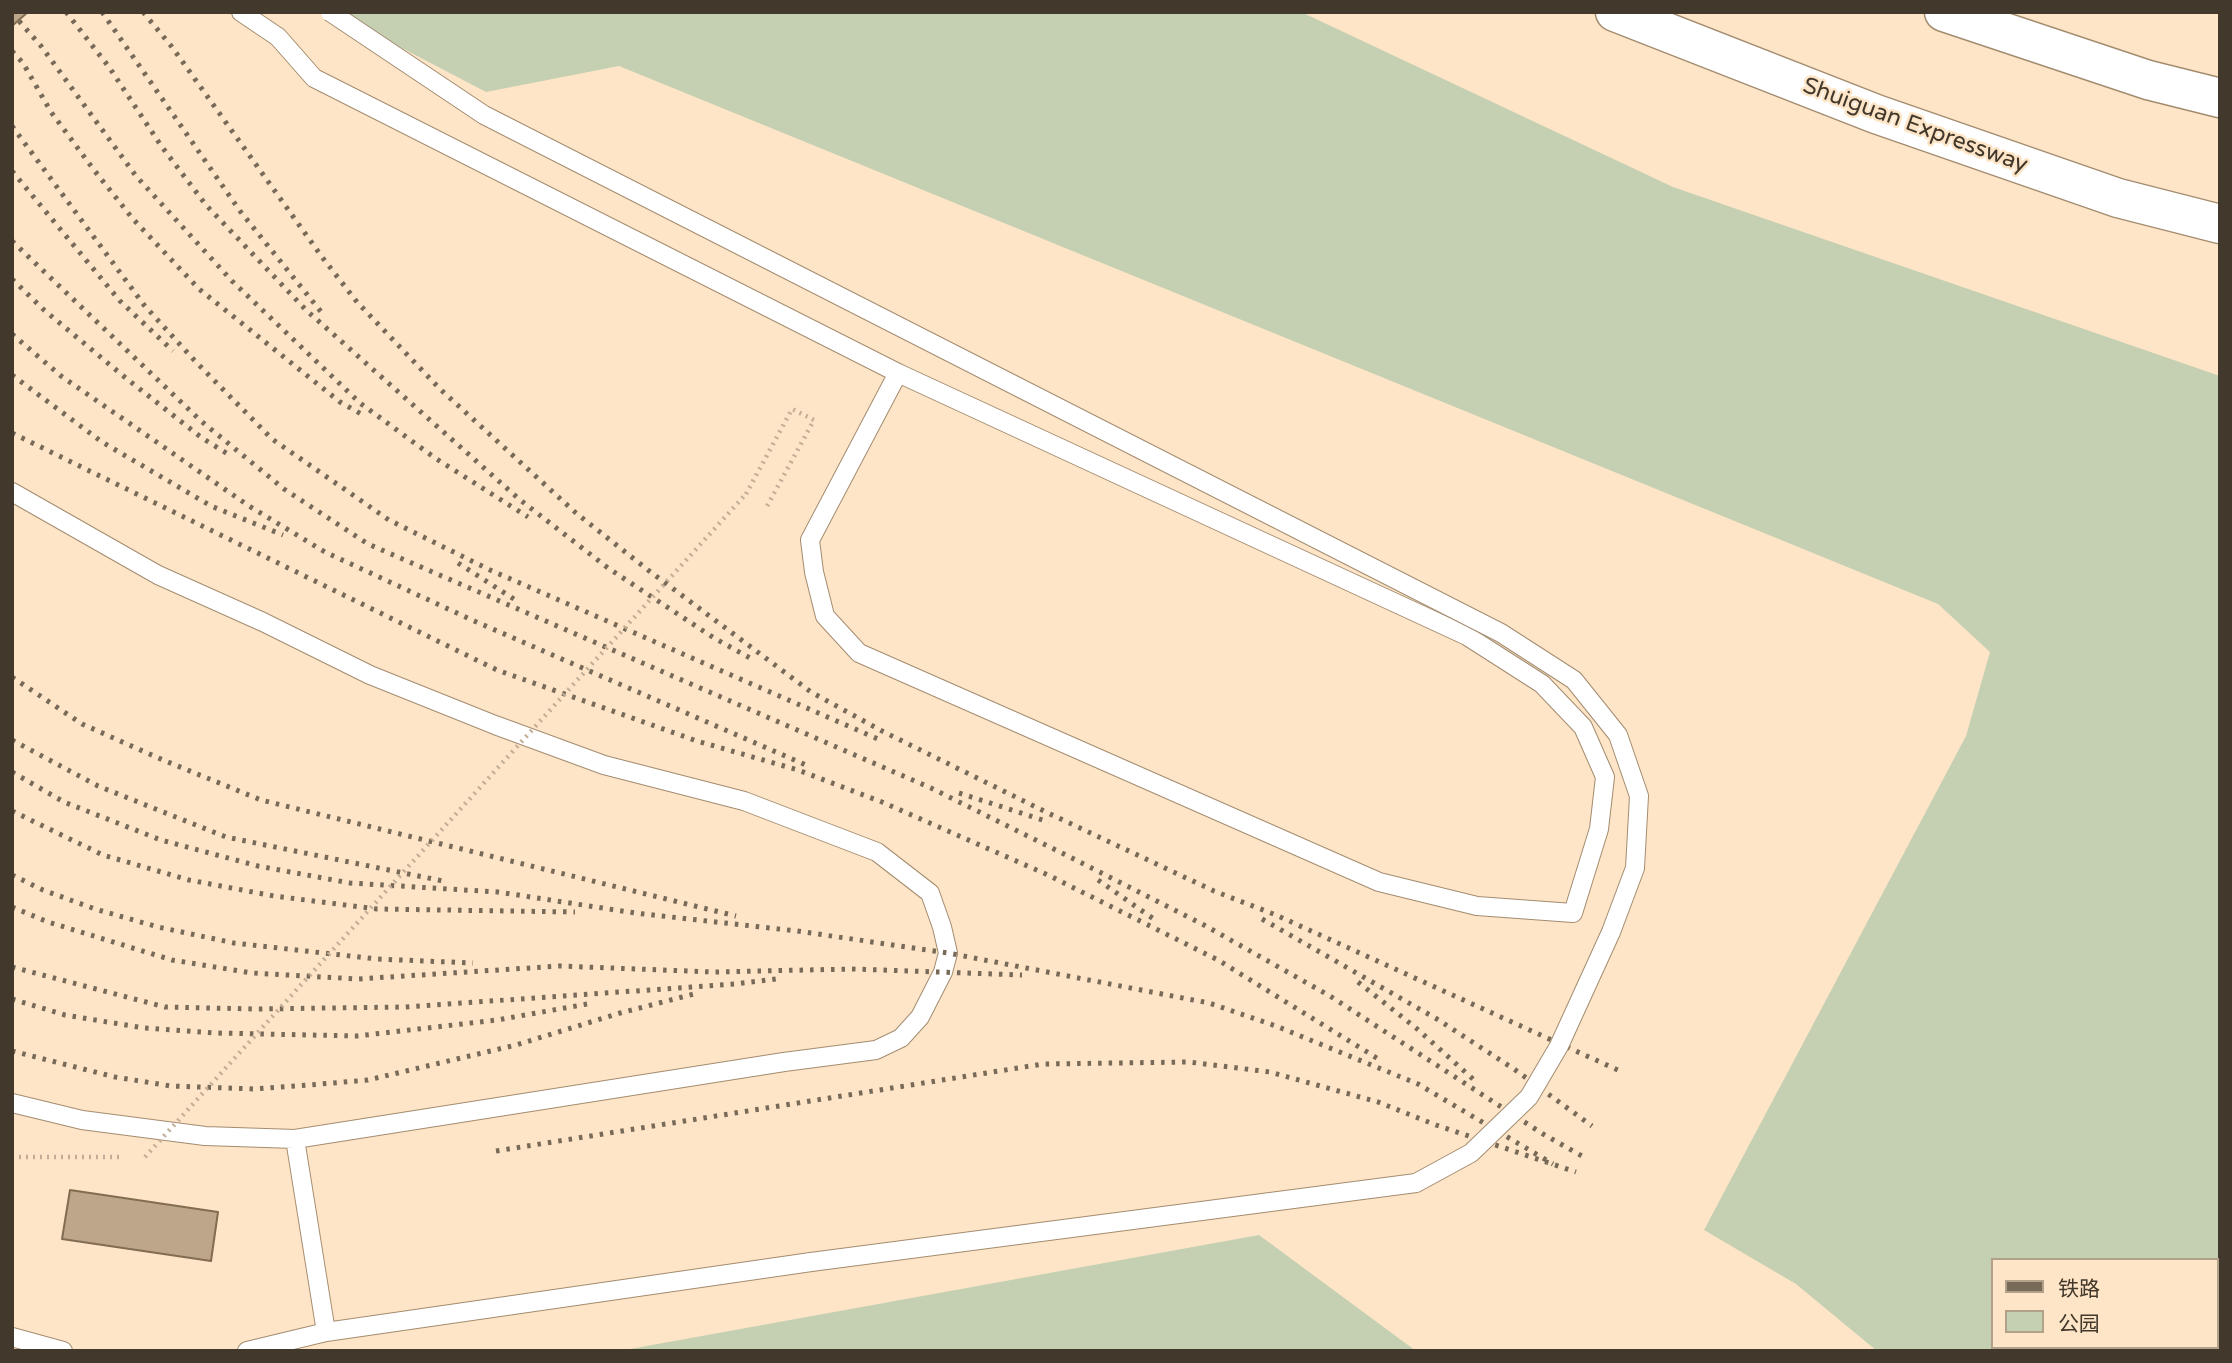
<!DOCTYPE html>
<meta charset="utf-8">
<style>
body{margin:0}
#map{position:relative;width:2232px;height:1363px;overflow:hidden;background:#fee5c7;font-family:"Varela Round","Noto Sans SC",sans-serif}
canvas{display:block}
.frame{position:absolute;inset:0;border:14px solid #42382c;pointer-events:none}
.legend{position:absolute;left:1991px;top:1258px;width:228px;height:91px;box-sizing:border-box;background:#fee5c7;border:2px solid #b3a089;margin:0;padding:9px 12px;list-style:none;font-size:21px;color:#42382c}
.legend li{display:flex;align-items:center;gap:14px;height:35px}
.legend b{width:35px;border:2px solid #b3a089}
</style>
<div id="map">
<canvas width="2232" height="1363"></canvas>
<div class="frame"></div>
<ul class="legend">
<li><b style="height:9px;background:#786a58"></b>铁路</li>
<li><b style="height:19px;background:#c5d0b2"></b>公园</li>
</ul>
</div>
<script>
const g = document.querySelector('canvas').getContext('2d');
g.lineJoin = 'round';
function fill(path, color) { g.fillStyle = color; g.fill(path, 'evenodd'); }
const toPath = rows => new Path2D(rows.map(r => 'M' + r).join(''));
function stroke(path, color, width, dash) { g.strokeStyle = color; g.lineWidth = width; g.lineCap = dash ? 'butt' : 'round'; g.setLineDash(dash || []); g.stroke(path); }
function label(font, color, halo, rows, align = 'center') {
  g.font = font + ' "Varela Round",sans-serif'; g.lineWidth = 5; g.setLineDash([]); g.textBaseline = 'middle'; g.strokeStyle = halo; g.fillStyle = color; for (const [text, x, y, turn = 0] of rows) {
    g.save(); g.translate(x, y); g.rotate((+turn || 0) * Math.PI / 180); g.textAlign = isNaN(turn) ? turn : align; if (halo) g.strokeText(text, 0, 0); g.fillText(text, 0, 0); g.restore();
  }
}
fill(toPath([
 [339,12,1301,12,1673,187,2220,376,2220,1351,1877,1351,1796,1284,1704,1230,1966,736,1990,652,1938,604,619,66,486,92,356,24],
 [1992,1260,2216,1260,2216,1347,1992,1347],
 [1259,1235,1416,1351,619,1351]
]), '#c5d0b2');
const building = toPath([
 [12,12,28,12,12,26,12,12],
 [70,1190,218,1212,211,1261,62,1239,70,1190]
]);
fill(building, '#bda689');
stroke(building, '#836d52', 2);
const service = toPath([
 [241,12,278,37,314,78,898,373,1467,636,1542,684,1583,727,1605,777,1599,829,1573,913,1477,906,1379,882,859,653,825,616,814,572,810,540,898,373],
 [12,492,158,575,263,622,370,675,495,725,604,765,744,801,877,852,930,893,942,927,948,953,943,972,920,1017,901,1038,876,1050,784,1062,295,1139,205,1136,82,1120,12,1103],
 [295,1139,326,1332],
 [12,1337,63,1351],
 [247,1351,326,1332,811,1262]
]);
const motorway = toPath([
 [1615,12,1876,114,2118,198,2220,224],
 [1944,12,2148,80,2220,98]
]);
stroke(service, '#a38c70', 20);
stroke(motorway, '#a38c70', 41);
stroke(toPath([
 [746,494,792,409,814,420,766,508],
 [12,1157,123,1157]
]), '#c2ae96', 4.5, [2, 5]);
stroke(service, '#fff', 18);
stroke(motorway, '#fff', 38);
stroke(toPath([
 [66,12,109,67,162,147,206,205,306,310,519,499,608,568,714,638,750,658],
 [102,12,240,211,322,313],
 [143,12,172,47,322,257,357,302,440,389,576,513,648,570,811,692,882,731,1048,813,1214,891,1276,915,1620,1071],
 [19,21,41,46,136,176,232,281,360,403,435,458,528,517],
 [12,51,23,63,51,112,94,170,133,219,199,289,340,402,363,415],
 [12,126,144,305,195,361,272,439,389,520,490,570,878,739],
 [12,171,120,301,173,351],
 [12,241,201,421,284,489,368,544,931,788,1076,860,1204,925,1330,996,1543,1134,1582,1156],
 [12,279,44,310,127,379,202,438,231,456],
 [12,334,61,376,249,506,325,552,472,620,806,765],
 [12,375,102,442,211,506,283,535],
 [12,433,497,670,697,741,798,770,882,802,1048,875,1218,960,1380,1060],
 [458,563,517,601],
 [12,677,82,724,163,760,261,800,736,916],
 [12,740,98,786,226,837,443,881],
 [12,772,64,802,161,840,258,866,350,883,498,892,635,913,797,931,948,953,1209,1003,1276,1026,1418,1084,1553,1164],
 [959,793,1049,822],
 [12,811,103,855,189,880,274,896,377,909,575,912],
 [12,875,43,890,95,909,158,927,234,943,377,959,473,963],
 [1098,880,1158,922],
 [12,907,48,922,172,960,252,973,358,979,560,966,714,972,852,969,1022,975],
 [1262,919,1437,1019,1514,1069,1592,1126],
 [12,967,165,1007,257,1009,405,1007,735,984,776,979],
 [1358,982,1416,1028,1473,1079],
 [12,999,65,1015,144,1028,215,1033,357,1036,497,1020,593,1003],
 [12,1051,115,1077,171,1086,254,1089,309,1085,368,1080,516,1045,620,1013,694,994],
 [496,1151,1043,1064,1189,1062,1270,1072,1378,1102,1436,1125,1576,1172]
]), '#786a58', 5, [3.5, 7]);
const serviceBridge = toPath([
 [330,12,484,115,1501,633,1574,680,1618,735,1639,796,1635,868,1611,932,1559,1046,1529,1097,1471,1153,1416,1183,811,1262]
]);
stroke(serviceBridge, '#a38c70', 20, []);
stroke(toPath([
 [145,1157,746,494]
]), '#c2ae96', 4.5, [2, 5]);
stroke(serviceBridge, '#fff', 18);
label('23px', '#42382c', '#fee5c7', [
 ["Shuiguan Expressway",1915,126,20]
]);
</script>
